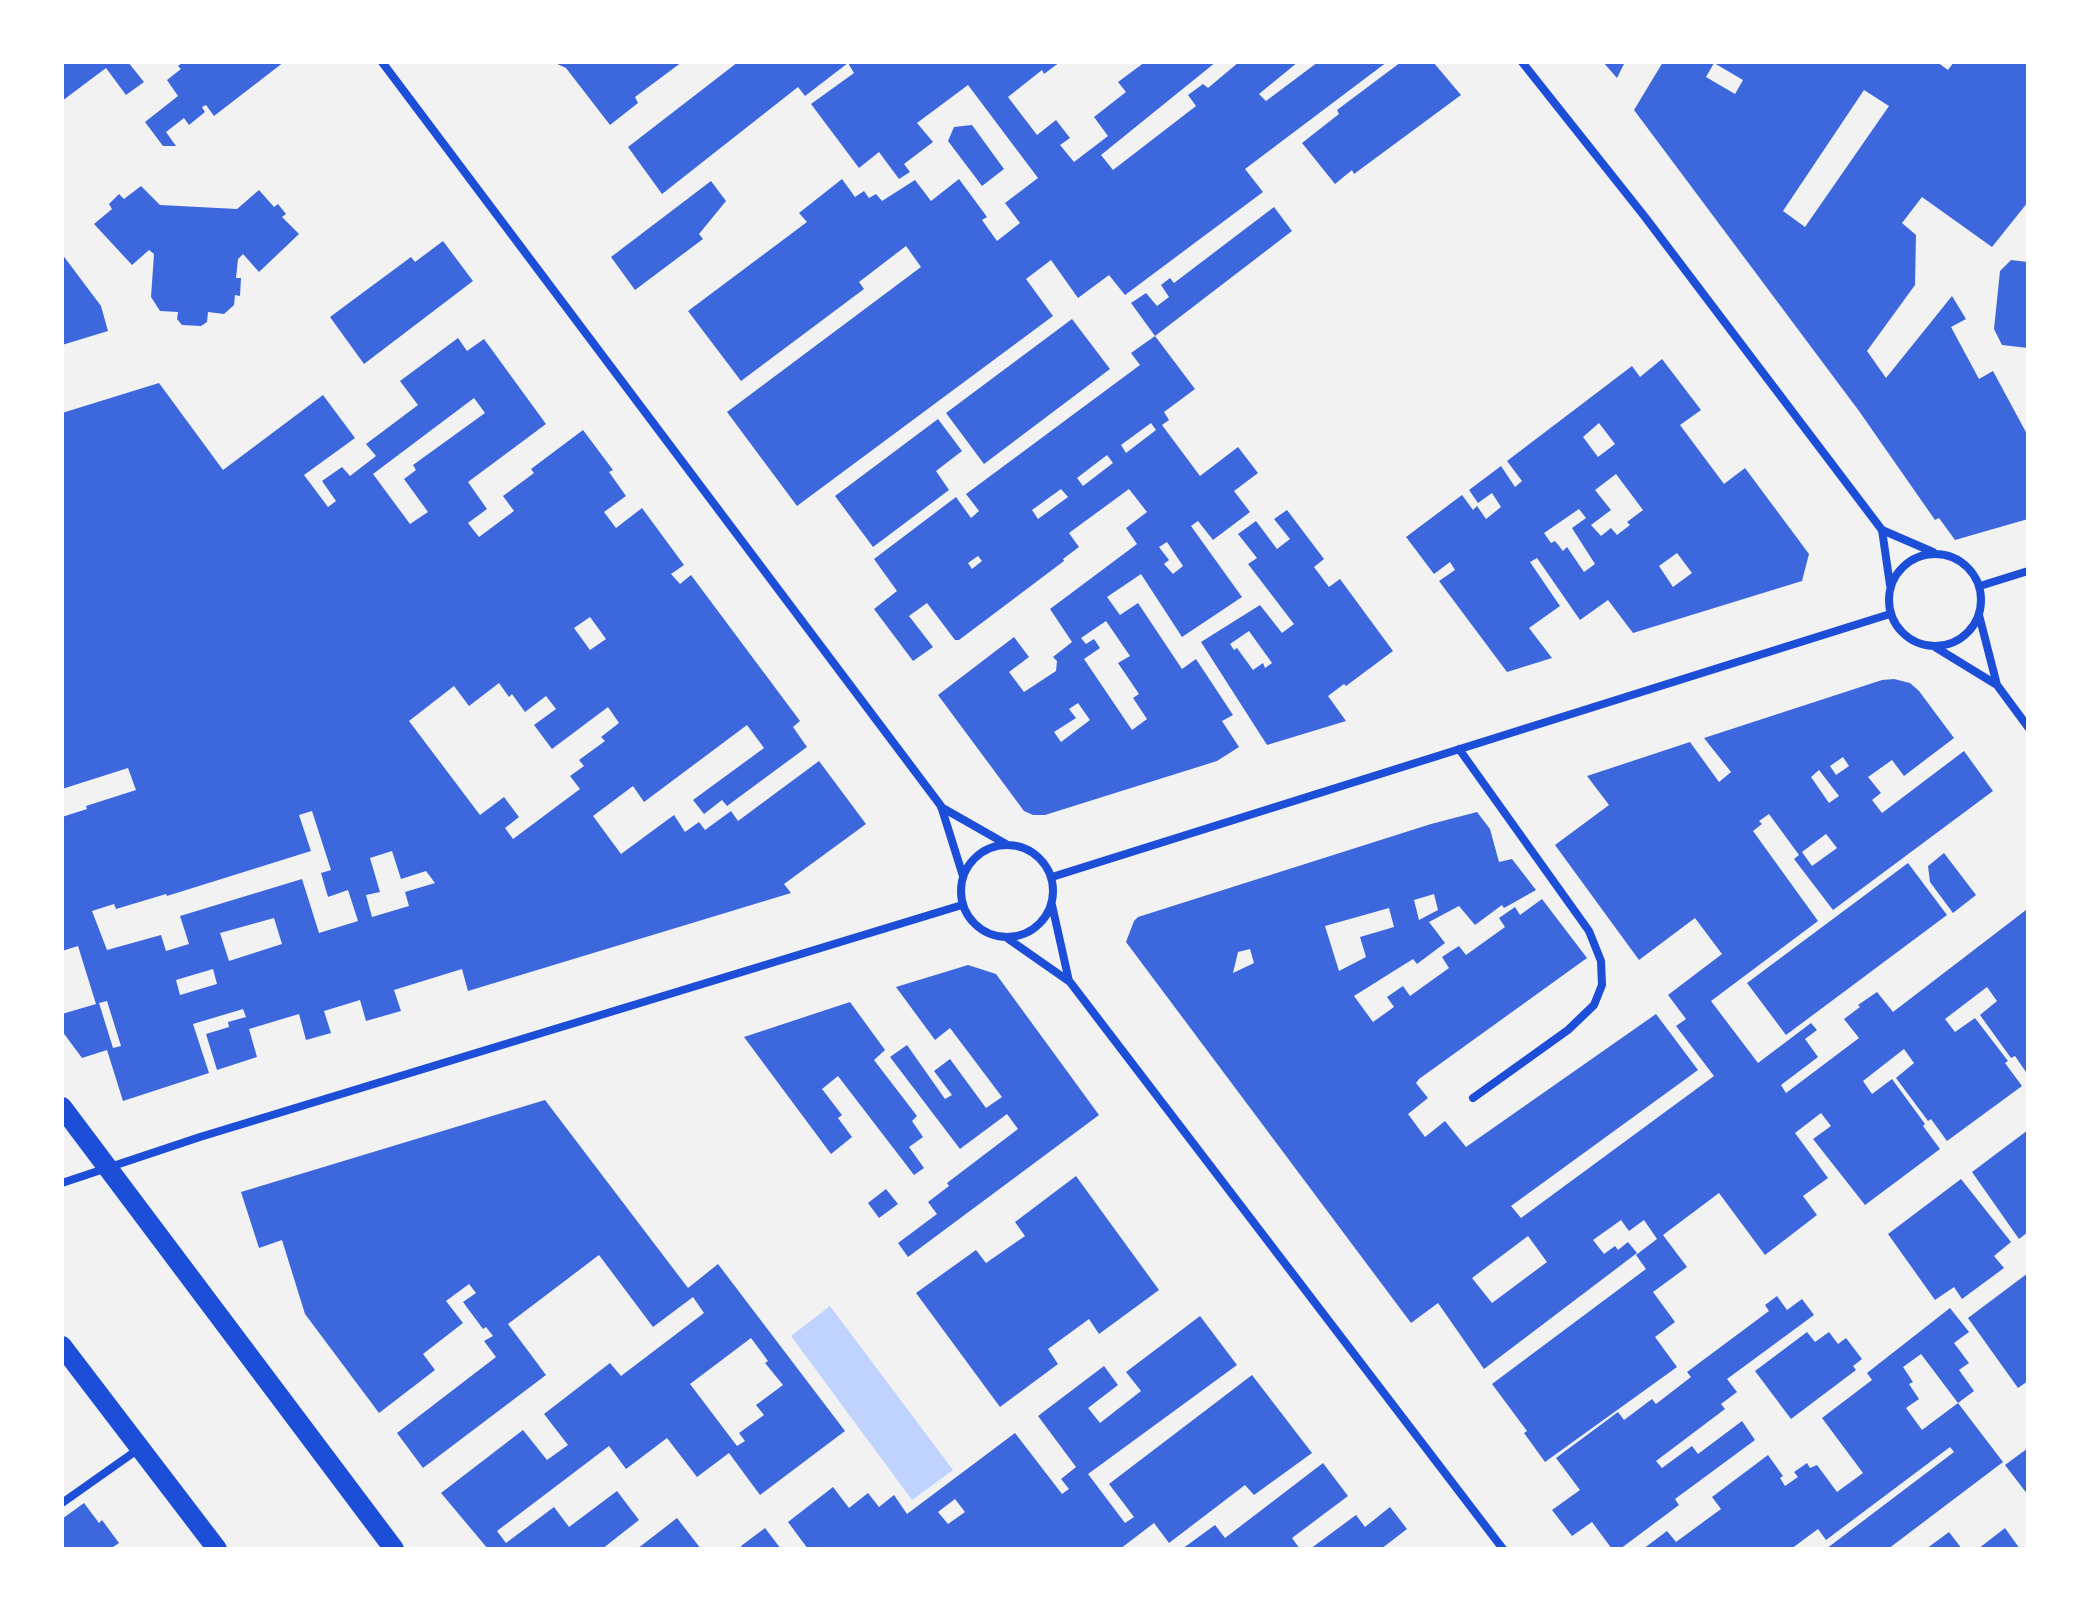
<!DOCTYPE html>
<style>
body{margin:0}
#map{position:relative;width:2090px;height:1611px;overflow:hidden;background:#f2f2f2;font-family:"PT Sans",sans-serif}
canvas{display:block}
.frame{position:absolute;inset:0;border:64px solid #fff;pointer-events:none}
</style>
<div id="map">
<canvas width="2090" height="1611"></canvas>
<div class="frame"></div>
</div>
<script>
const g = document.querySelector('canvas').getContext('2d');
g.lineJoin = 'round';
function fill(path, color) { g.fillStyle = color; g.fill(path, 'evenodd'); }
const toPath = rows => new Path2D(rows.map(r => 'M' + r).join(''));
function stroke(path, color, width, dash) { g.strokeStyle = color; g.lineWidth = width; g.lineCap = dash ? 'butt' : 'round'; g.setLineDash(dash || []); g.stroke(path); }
fill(toPath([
 [830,1306,953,1470,912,1500,791,1336]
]), '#bfd3fe');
fill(toPath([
 [62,62,128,62,144,82,126,95,106,68,62,101],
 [183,62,284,62,214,116,206,105,202,107,205,112,189,125,184,118,166,132,176,146,163,146,145,122,178,96,167,80,181,69,178,66],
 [553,62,682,62,635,97,638,103,610,125,566,68],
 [738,62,1060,62,1044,74,1042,70,1008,97,1037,135,1056,120,1070,138,1060,145,1074,162,1108,136,1094,117,1126,92,1118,82,1145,62,1216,62,1101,155,1113,170,1196,106,1188,95,1203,84,1208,88,1239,62,1298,62,1259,94,1266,101,1318,62,1387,62,1245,169,1263,192,1125,295,1109,275,1078,298,1051,260,1026,279,1053,316,797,506,727,412,921,267,906,246,859,282,864,289,741,381,688,311,807,222,799,213,842,179,855,197,864,191,869,198,876,194,882,201,915,180,931,201,959,179,987,217,982,220,997,241,1020,223,1005,203,1038,178,968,85,917,123,933,142,904,164,910,172,899,179,879,152,859,168,811,104,854,73,848,63,805,96,798,87,662,194,628,147],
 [1401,62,1433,62,1461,95,1354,174,1352,170,1335,184,1302,143,1339,114,1337,110],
 [1603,62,1625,62,1617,78],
 [1663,62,1937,62,1948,70,1954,62,2028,62,2028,202,1992,247,1922,197,1902,223,1916,235,1915,285,1867,351,1886,378,1952,296,1966,319,1951,327,1979,379,1993,371,2028,436,2028,519,1955,540,1939,518,1935,520,1859,411,1634,110],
 [1714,63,1743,80,1735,94,1706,77],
 [1864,90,1889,106,1805,227,1783,211],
 [972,125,1004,169,982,186,948,141,954,127],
 [711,181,726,201,699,234,703,239,635,290,611,257],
 [141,186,160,205,237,209,259,190,274,207,278,204,286,214,282,217,299,234,259,272,243,254,238,259,236,278,241,278,240,296,235,295,234,305,224,314,208,312,207,322,201,326,182,325,177,319,178,312,160,311,151,297,154,254,149,250,132,265,94,224,112,209,109,204,119,194,124,199],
 [1274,207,1292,231,1155,336,1131,303,1146,293,1157,306,1169,297,1161,285,1170,278,1174,283],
 [443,241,473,281,364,364,330,317,411,257,415,262],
 [62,254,101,306,108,331,62,345],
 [2011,260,2028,262,2028,348,2002,345,1994,329,2000,271],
 [1072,319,1110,369,984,464,946,413],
 [1155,336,1195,389,1164,412,1169,420,1162,425,1200,476,1238,447,1258,473,1234,491,1250,512,1213,540,1198,521,1191,526,1242,597,1182,637,1141,574,1107,597,1120,615,1138,603,1182,669,1196,659,1233,715,1222,721,1239,747,1217,761,1045,815,1033,815,1024,811,938,695,1014,637,1029,657,1009,672,1024,692,1056,671,1057,661,1053,657,1072,642,1050,609,1137,544,1126,528,1147,512,1129,489,1069,533,1079,547,1063,559,1064,561,959,640,955,640,927,603,909,616,933,647,913,661,874,609,897,591,874,559,956,497,971,518,979,511,966,494,1140,365,1131,353],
 [1151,423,1156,430,1126,453,1121,445],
 [1107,455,1113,463,1083,486,1077,478],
 [1061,489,1068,497,1038,519,1032,510],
 [1167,542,1183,566,1173,574,1164,564,1169,560,1159,547],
 [978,556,982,561,972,569,968,563],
 [1106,621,1130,656,1118,663,1139,694,1133,698,1147,719,1132,730,1084,659,1100,648,1094,639,1086,644,1081,638],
 [1078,703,1090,720,1061,742,1054,732,1076,718,1069,709],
 [458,338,467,351,484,339,546,424,468,482,487,509,468,523,479,537,514,511,503,496,534,473,531,469,583,430,613,470,609,472,626,496,604,512,616,528,642,508,684,565,671,574,680,584,691,575,800,721,793,727,807,747,727,806,722,800,704,814,693,800,764,748,747,725,644,802,633,786,593,816,621,854,674,815,685,832,699,822,705,830,731,811,738,821,819,761,866,824,784,884,791,893,468,991,462,969,394,990,401,1011,366,1021,360,1000,324,1011,331,1033,306,1040,299,1014,249,1029,257,1057,217,1070,206,1034,229,1027,228,1022,246,1017,243,1009,193,1024,209,1073,123,1101,107,1050,82,1058,62,1031,62,1014,96,1004,78,946,62,951,62,817,87,809,86,806,136,790,128,768,62,789,62,413,159,383,223,470,323,395,355,438,304,475,328,507,336,501,322,481,342,467,350,476,376,456,366,444,418,405,400,381],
 [474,398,485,413,413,465,416,470,404,479,428,512,410,524,373,474],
 [590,617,606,639,590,650,574,628],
 [499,683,509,697,512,694,525,712,546,696,556,709,534,725,552,749,608,707,619,723,601,737,605,741,579,760,584,766,570,776,580,789,513,839,505,828,519,817,504,797,480,815,409,721,454,686,469,706],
 [312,811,331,870,321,873,328,897,348,890,358,921,319,933,302,879,180,916,189,944,166,951,161,935,107,950,92,911,114,904,116,909,166,894,167,896,311,851,299,815],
 [392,851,401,879,426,871,435,883,405,892,409,906,372,917,366,895,380,892,370,858],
 [274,918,282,944,229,961,220,933],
 [213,969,217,984,180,995,176,980],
 [107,1001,121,1046,113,1048,99,1003],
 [1662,359,1701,410,1680,425,1724,484,1745,468,1809,554,1802,581,1633,633,1608,600,1580,620,1537,558,1530,562,1560,606,1529,628,1552,658,1507,672,1439,581,1455,570,1450,562,1434,574,1406,537,1462,495,1473,510,1477,506,1486,519,1501,507,1492,493,1478,503,1469,490,1501,466,1515,487,1522,481,1507,461,1632,366,1640,377],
 [1599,423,1615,444,1598,457,1583,437],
 [1616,474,1643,510,1627,522,1630,525,1617,535,1611,528,1601,536,1591,525,1611,510,1595,490],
 [1579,509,1586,518,1572,528,1595,564,1584,572,1567,547,1563,551,1555,541,1551,543,1544,533],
 [1677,553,1692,573,1673,587,1659,566],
 [938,419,962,451,936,471,949,490,873,547,835,496],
 [1287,510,1324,559,1314,567,1329,587,1340,579,1393,651,1346,686,1344,684,1328,696,1346,721,1267,745,1201,642,1260,605,1282,633,1294,624,1248,564,1257,558,1238,534,1256,521,1277,549,1290,539,1274,519],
 [1249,631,1272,663,1265,668,1263,663,1253,670,1237,648,1234,650,1230,644],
 [1894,679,1910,683,1919,691,1954,738,1904,776,1892,760,1868,777,1881,793,1872,800,1882,813,1964,751,1993,791,1833,910,1794,859,1799,855,1769,814,1759,821,1762,824,1753,831,1818,921,1711,1001,1758,1063,1811,1023,1817,1030,1805,1039,1818,1057,1781,1085,1786,1093,1859,1038,1844,1019,1860,1007,1858,1005,1877,992,1893,1012,2026,910,2028,1075,2015,1056,2011,1058,1980,1015,1997,1001,1987,987,1945,1019,1955,1032,1975,1018,2008,1061,2005,1063,2022,1086,1947,1141,1931,1119,1928,1121,1896,1078,1914,1063,1904,1049,1863,1081,1872,1094,1892,1079,1925,1124,1923,1126,1940,1149,1865,1205,1813,1139,1831,1126,1821,1113,1795,1133,1828,1178,1803,1196,1817,1215,1765,1255,1719,1193,1663,1235,1687,1267,1653,1292,1675,1322,1655,1337,1677,1367,1545,1462,1524,1433,1527,1431,1492,1384,1646,1269,1636,1255,1657,1239,1644,1220,1629,1231,1621,1220,1593,1240,1604,1254,1615,1246,1618,1250,1628,1242,1637,1253,1484,1369,1438,1303,1411,1323,1126,942,1134,921,1138,917,1431,824,1477,812,1490,829,1499,862,1512,859,1536,890,1504,908,1502,905,1475,925,1459,906,1429,922,1445,943,1417,964,1413,959,1354,996,1373,1022,1394,1007,1387,997,1403,986,1410,996,1449,968,1442,957,1451,951,1459,946,1466,955,1505,927,1499,918,1515,907,1520,915,1542,899,1587,958,1419,1079,1416,1083,1428,1098,1408,1114,1425,1137,1445,1121,1466,1147,1656,1014,1698,1070,1511,1206,1521,1218,1714,1076,1676,1026,1686,1019,1668,995,1722,954,1695,918,1639,960,1555,845,1609,805,1587,776,1690,742,1719,782,1731,772,1704,738,1882,680],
 [1843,757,1849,766,1836,775,1830,766],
 [1819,770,1839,796,1829,803,1811,777],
 [1826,834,1837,848,1812,866,1802,852],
 [1434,894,1438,910,1419,920,1414,900],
 [1389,908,1394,927,1360,937,1366,957,1339,971,1325,926],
 [1250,949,1254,963,1233,973,1238,952],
 [1528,1236,1547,1262,1492,1303,1472,1278],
 [1944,853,1976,895,1953,913,1930,882,1928,866],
 [1908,863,1947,915,1786,1035,1747,983],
 [968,965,996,974,1099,1115,908,1257,898,1243,937,1214,928,1202,949,1186,947,1183,1018,1129,1007,1114,960,1149,890,1057,907,1045,945,1099,952,1095,934,1071,950,1059,986,1108,1002,1097,950,1028,935,1040,896,987],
 [850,1002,885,1050,874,1060,917,1116,912,1121,923,1137,909,1147,924,1168,914,1175,838,1076,822,1089,842,1115,838,1118,852,1137,831,1154,744,1037],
 [545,1100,688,1288,718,1264,845,1431,760,1495,729,1453,697,1477,667,1438,626,1469,609,1446,497,1531,506,1543,554,1507,569,1527,617,1491,639,1520,602,1549,488,1549,441,1493,523,1430,547,1460,568,1445,544,1414,610,1363,621,1376,704,1313,693,1297,653,1327,599,1255,508,1324,546,1375,423,1468,397,1433,496,1357,484,1341,493,1336,486,1327,483,1329,463,1302,476,1293,469,1284,446,1301,463,1323,423,1354,435,1370,379,1413,305,1314,282,1240,259,1248,241,1192],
 [751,1338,768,1361,765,1363,783,1385,756,1405,764,1415,739,1433,745,1441,737,1446,690,1384],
 [2028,1130,2028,1232,2019,1239,1972,1172],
 [1076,1176,1159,1290,1099,1334,1089,1319,1048,1349,1058,1364,1000,1407,916,1293,976,1250,986,1263,1025,1236,1015,1222],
 [1961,1179,2011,1242,1994,1256,2004,1268,1962,1299,1954,1287,1935,1300,1888,1234],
 [886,1189,898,1204,879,1218,868,1203],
 [2028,1273,2028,1381,2018,1388,1968,1318],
 [1777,1296,1787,1310,1802,1299,1814,1315,1727,1379,1737,1392,1721,1404,1725,1409,1656,1461,1662,1468,1692,1446,1698,1454,1742,1421,1755,1440,1675,1499,1679,1505,1620,1549,1612,1549,1592,1522,1572,1536,1552,1510,1580,1490,1556,1458,1618,1412,1624,1420,1652,1399,1656,1404,1691,1377,1687,1372,1769,1311,1765,1305],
 [1950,1308,1969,1332,1954,1343,1969,1363,1959,1370,1974,1391,1958,1403,1921,1354,1903,1367,1913,1382,1909,1384,1919,1399,1906,1408,1922,1430,1958,1403,2003,1462,1888,1549,1826,1549,1954,1452,1950,1447,1826,1540,1818,1529,1791,1549,1643,1549,1667,1531,1676,1542,1721,1509,1712,1497,1768,1455,1783,1476,1780,1478,1785,1486,1798,1477,1794,1472,1807,1463,1810,1468,1817,1465,1837,1492,1863,1473,1822,1418,1872,1380,1867,1373],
 [1200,1316,1237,1365,1088,1474,1125,1523,1134,1517,1109,1484,1252,1375,1312,1453,1254,1495,1245,1485,1169,1543,1154,1523,1120,1549,808,1549,788,1522,833,1487,849,1508,868,1493,879,1507,894,1495,907,1514,1015,1433,1062,1494,1069,1489,1061,1479,1076,1467,1038,1416,1104,1366,1118,1385,1088,1408,1100,1423,1141,1391,1126,1372],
 [955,1499,965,1512,948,1524,938,1512],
 [1807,1332,1815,1342,1829,1332,1838,1344,1846,1338,1862,1359,1853,1366,1856,1370,1791,1419,1755,1371],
 [2028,1448,2028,1495,2005,1465],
 [1323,1463,1348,1496,1292,1538,1300,1549,1182,1549,1215,1525,1225,1538],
 [84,1503,99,1523,102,1520,119,1543,110,1549,62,1549,62,1519],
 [1390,1507,1407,1529,1381,1549,1310,1549,1356,1515,1365,1527],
 [677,1518,701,1549,637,1549],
 [765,1528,781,1549,743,1549,741,1546],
 [2005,1528,2020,1549,1978,1549],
 [1949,1532,1962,1549,1926,1549]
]), '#3d67dc');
stroke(toPath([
 [382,62,941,806,963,876],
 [1522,62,1645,217,1882,530,1890,585],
 [1882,530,1933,552],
 '1889 600a46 46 0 1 1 92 0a46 46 0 1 1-92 0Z',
 [1980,586,2028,571],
 [1979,615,1997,685],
 [1935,647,1997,685,2028,727],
 [1459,749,1589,931,1601,961,1602,985,1594,1005,1568,1030,1473,1098],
 [941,807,1006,844],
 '961 891a46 46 0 1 1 92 0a46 46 0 1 1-92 0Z',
 [1052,877,1890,614],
 [1052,905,1069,981],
 [1007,938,1070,982,1503,1549],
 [62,1183,200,1137,962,905],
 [62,1503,140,1448]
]), '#1d4ed8', 8);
stroke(toPath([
 [62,1107,394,1549],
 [62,1346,217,1549]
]), '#1d4ed8', 20);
</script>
